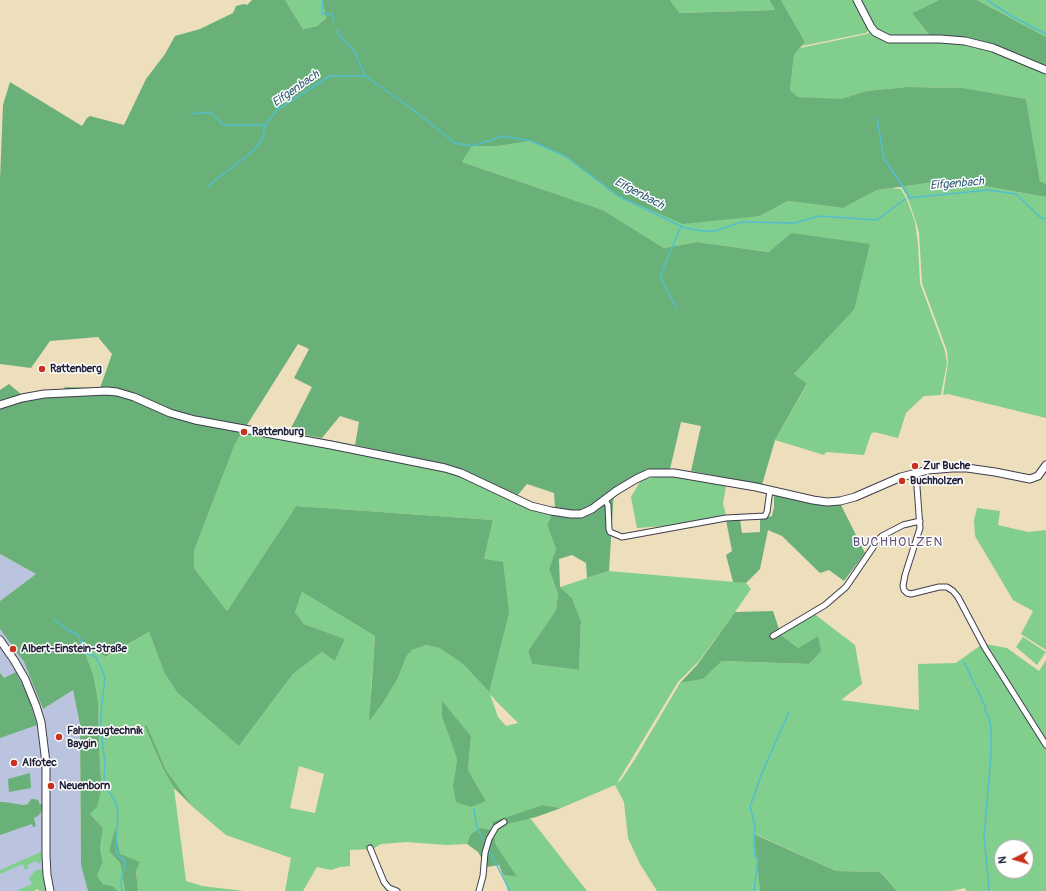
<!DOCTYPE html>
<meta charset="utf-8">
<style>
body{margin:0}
#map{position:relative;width:1046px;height:891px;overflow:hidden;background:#eddebc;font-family:Pangolin,sans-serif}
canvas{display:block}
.north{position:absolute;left:994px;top:839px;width:40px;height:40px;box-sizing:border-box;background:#fff;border:1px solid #a7a7b1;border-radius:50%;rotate:265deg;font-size:11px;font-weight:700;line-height:16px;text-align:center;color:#22223b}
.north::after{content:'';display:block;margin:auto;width:14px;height:18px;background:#c8321e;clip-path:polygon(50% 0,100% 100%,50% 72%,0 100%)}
</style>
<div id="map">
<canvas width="1046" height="891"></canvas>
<div class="north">N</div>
</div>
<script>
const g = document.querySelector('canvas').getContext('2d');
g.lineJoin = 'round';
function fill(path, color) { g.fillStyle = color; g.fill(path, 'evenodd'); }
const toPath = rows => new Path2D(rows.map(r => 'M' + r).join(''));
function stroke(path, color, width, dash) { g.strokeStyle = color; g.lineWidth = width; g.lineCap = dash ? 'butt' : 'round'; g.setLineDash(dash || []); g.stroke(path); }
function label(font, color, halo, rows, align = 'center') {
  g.font = font + ' Pangolin,sans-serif'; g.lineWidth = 3; g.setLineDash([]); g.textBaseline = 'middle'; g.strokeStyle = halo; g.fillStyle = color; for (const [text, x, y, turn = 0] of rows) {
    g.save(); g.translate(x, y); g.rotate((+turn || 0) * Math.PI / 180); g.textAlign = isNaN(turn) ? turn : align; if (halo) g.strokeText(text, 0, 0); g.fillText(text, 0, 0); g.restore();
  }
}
fill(toPath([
 [0,554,36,574,0,601],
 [0,629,24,662,43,709,73,689,80,725,81,865,88,891,46,891,44,884,27,891,0,891]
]), '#bac4de');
fill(toPath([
 [285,0,322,0,326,18,317,26,303,29],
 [670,0,769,0,775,10,678,13],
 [781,0,854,0,869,30,866,33,802,46,805,42],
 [859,0,939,0,912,13,931,37,893,37,877,30],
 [977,0,1046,0,1046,37],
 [871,31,875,35,965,43,993,50,1046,72,1046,184,1040,181,1026,99,962,88,907,87,866,91,841,99,828,99,798,97,790,90,794,55,800,48,867,34],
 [531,141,565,156,618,196,760,216,788,201,843,208,877,190,891,188,901,189,907,200,915,222,918,244,920,283,945,351,947,363,941,395,924,396,906,413,898,438,874,432,871,434,864,455,826,452,824,455,775,440,807,385,794,374,854,310,791,233,770,252,697,242,664,248,603,210,462,162,472,146,498,146],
 [950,180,1046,197,1046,418,948,394,943,395,948,363,947,351,922,283,919,233,916,222,908,199,902,188,898,187],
 [246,427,289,432,355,445,453,466,536,506,555,508,547,525,556,549,549,569,558,594,556,610,528,651,532,664,579,670,581,621,572,598,560,587,609,571,746,583,751,589,735,612,699,661,678,682,617,783,621,780,635,759,680,683,703,679,722,661,810,664,818,636,798,648,781,635,781,633,813,613,855,645,862,684,841,700,919,710,918,664,956,663,981,645,1046,749,1046,891,966,891,965,888,952,891,897,891,880,872,836,871,755,834,760,891,657,891,640,864,628,838,624,802,615,785,561,808,543,805,502,825,530,818,587,891,508,891,503,875,516,877,496,845,494,834,470,835,467,844,447,845,406,842,381,844,373,849,350,850,350,866,340,867,331,870,317,867,303,891,285,891,291,858,226,835,194,808,166,770,146,726,144,727,163,769,174,788,186,881,202,886,244,891,138,891,136,870,120,854,115,829,109,851,120,863,125,891,118,891,113,886,103,884,97,876,103,862,100,849,103,828,90,814,102,786,100,769,98,702,79,639,107,657,149,632,164,672,239,746,293,674,322,652,335,661,345,639,304,624,295,612,302,592,375,636,371,688,370,721,383,703,398,678,406,657,412,650,426,645,439,648,463,664,489,692,484,559,493,520,296,506,227,611,194,568,194,551,235,444],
 [490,694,496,701,518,723,506,726,498,717],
 [442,702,471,736,468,770,486,801,453,785,457,759,442,717],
 [299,766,324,774,315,813,290,808],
 [1002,847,1026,847,1026,871,1002,871],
 [670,474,726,486,723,504,726,515,664,526,637,528,631,497,641,480],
 [977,508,1000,511,998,525,1028,532,1046,530,1046,650,1021,634,1033,611,1013,600,975,536,974,520],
 [1023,637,1046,652,1037,665,1016,647],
 [985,644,1007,648,1039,671,1046,660,1046,742],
 [41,852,42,860,38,864,36,861,27,865,29,868,25,870,23,864,0,874,0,870],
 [43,869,46,891,39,891,38,889,34,891,16,891,32,884,29,878,36,870]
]), '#82ce8c');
fill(toPath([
 [252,0,285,0,303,29,317,26,326,18,322,0,670,0,679,13,775,10,769,0,781,0,805,42,794,55,790,90,798,97,841,99,866,91,907,87,963,88,1026,99,1040,181,1046,184,1046,197,950,180,877,190,843,208,788,201,760,216,683,224,618,196,565,156,531,141,498,146,472,146,462,162,603,210,664,248,697,242,769,252,791,233,870,244,854,310,794,374,807,384,775,440,762,485,691,471,701,426,681,422,670,469,649,471,614,490,609,571,587,578,586,563,572,555,559,559,560,587,572,598,581,621,579,670,532,664,528,651,556,610,558,594,549,569,556,549,547,525,555,508,554,493,527,484,516,497,453,466,355,445,359,422,340,416,322,438,289,432,312,387,294,378,309,349,298,344,235,444,194,551,194,568,227,611,296,506,493,520,484,559,503,562,509,613,489,692,463,664,439,648,426,645,412,650,406,657,398,678,383,703,369,722,375,636,302,592,295,612,304,624,345,639,335,661,322,652,293,674,239,746,177,692,164,672,149,632,106,657,80,640,93,675,98,702,100,769,102,786,97,807,90,814,103,828,100,849,103,862,97,876,103,884,113,886,118,891,88,891,81,865,80,725,73,690,43,709,24,662,0,629,0,601,36,574,0,554,0,390,9,384,28,400,60,396,65,387,100,388,112,354,98,337,50,341,31,368,0,364,0,180,3,105,10,82,82,126,87,118,90,116,124,125,146,79,165,54,175,36,200,29,233,13,236,6,244,4,247,5],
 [939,0,977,0,1046,37,1046,69,994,47,931,37,912,13],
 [774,494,816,504,841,505,865,553,844,581,829,570,820,573,782,536,768,530,760,569,746,583,733,582,726,555,732,551,726,520,740,519,742,533,760,532,760,519,772,516,774,507],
 [773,611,781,635,798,648,818,636,821,651,809,664,722,661,703,679,680,683,697,665,735,612],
 [16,672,29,699,37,725,0,738,0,673,4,678],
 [442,701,471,736,468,770,486,801,471,807,456,802,453,785,457,759,442,717],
 [144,726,147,726,166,770,194,808,174,788,163,769],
 [30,773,31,788,9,792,8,779],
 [31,799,35,799,39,801,39,804,42,804,42,811,38,816,34,818,36,826,33,827,32,824,0,835,0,802,4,802,23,805,28,804],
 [543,805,561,808,536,817,503,825,494,834,496,845,517,877,503,875,499,865,487,867,478,852,467,844,470,835,480,828,497,831,492,822],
 [115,828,120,854,140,862,136,870,138,891,125,891,120,863,109,851],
 [754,834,836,871,880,872,897,891,760,891]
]), '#69b178');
stroke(toPath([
 [323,0,322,14,332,14,334,22],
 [987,0,1013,17,1046,34],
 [337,30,338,34,355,52,365,76,411,108,455,143,472,146,503,136,531,141,565,156,618,196,685,228,703,231,715,231,742,222,795,223,819,216,877,220,905,199],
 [191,114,211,112,223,125,265,125],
 [877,118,884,159,910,197],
 [208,186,253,151,262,140,265,125,277,110,330,76,365,76],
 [908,198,988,190,1016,194,1041,218,1046,219],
 [677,309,660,276,681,226],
 [54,619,66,629,78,635,80,639,83,652,96,657,103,672,105,678,101,712,101,730,105,764,104,777,105,785,116,803,118,812,116,851,118,856,124,859,125,863,121,882,122,891],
 [964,662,986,708,985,710,990,721,991,729,991,755,984,838,987,866,989,891],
 [474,809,477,828,486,845],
 [488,848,510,891],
 [754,891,758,859,755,856,754,841,755,825,750,807,761,775,789,712]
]), '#53bece', 1.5);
const street = toPath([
 [916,473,920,528,905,575,903,586,904,590,907,593,911,594,939,587,947,587,953,591,958,597,985,648,1046,745],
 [605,500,608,505,609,529,610,532,622,537,726,518,765,516,767,512,770,490],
 [773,636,825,605,846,587,878,540,882,536,903,525,920,521],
 [370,848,384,882,389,888,397,891],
 [479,891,483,876,485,853,489,839,496,827,504,822]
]);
const secondary = toPath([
 [857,0,871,27,875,32,889,39,940,39,965,41,993,48,1046,70],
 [0,405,22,398,44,394,107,391,117,392,134,397,170,413,195,420,331,445,445,468,461,473,531,506,551,511,571,514,581,514,592,509,616,491,636,479,649,473,674,473,756,487,813,500,827,502,840,501,855,497,901,477,928,470,952,468,967,468,995,472,1030,479,1038,476,1046,465],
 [0,640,14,660,25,679,36,706,41,722,46,763,46,856,47,875,50,891]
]);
stroke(street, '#403e4e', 7);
stroke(secondary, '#403e4e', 9);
stroke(street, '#fff', 5);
stroke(secondary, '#fff', 7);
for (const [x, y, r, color] of [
 [42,369,4,"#c8321e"],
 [244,432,4,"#c8321e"],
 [915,466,4,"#c8321e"],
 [902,481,4,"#c8321e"],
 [13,649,4,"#c8321e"],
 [59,737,4,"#c8321e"],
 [14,763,4,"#c8321e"],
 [51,786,4,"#c8321e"]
]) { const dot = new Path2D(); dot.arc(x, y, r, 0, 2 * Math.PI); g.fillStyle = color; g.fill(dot); stroke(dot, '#fff', 1.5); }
label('bold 11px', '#22223b', '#fff', [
 ["Rattenberg",50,369],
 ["Rattenburg",252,432],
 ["Zur Buche",923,466],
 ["Buchholzen",910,481],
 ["Albert-Einstein-Straße",21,649],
 ["Fahrzeugtechnik",67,731],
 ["Baygin",67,744],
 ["Alfotec",22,763],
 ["Neuenborn",59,786]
], 'left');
label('italic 12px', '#366076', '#fff', [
 ["Eifgenbach",296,89,-35],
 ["Eifgenbach",957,184,-5],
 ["Eifgenbach",639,194,28]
]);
g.letterSpacing = '1px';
label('13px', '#5f537b', '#fff', [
 ["BUCHHOLZEN",898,543]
]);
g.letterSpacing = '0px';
</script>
